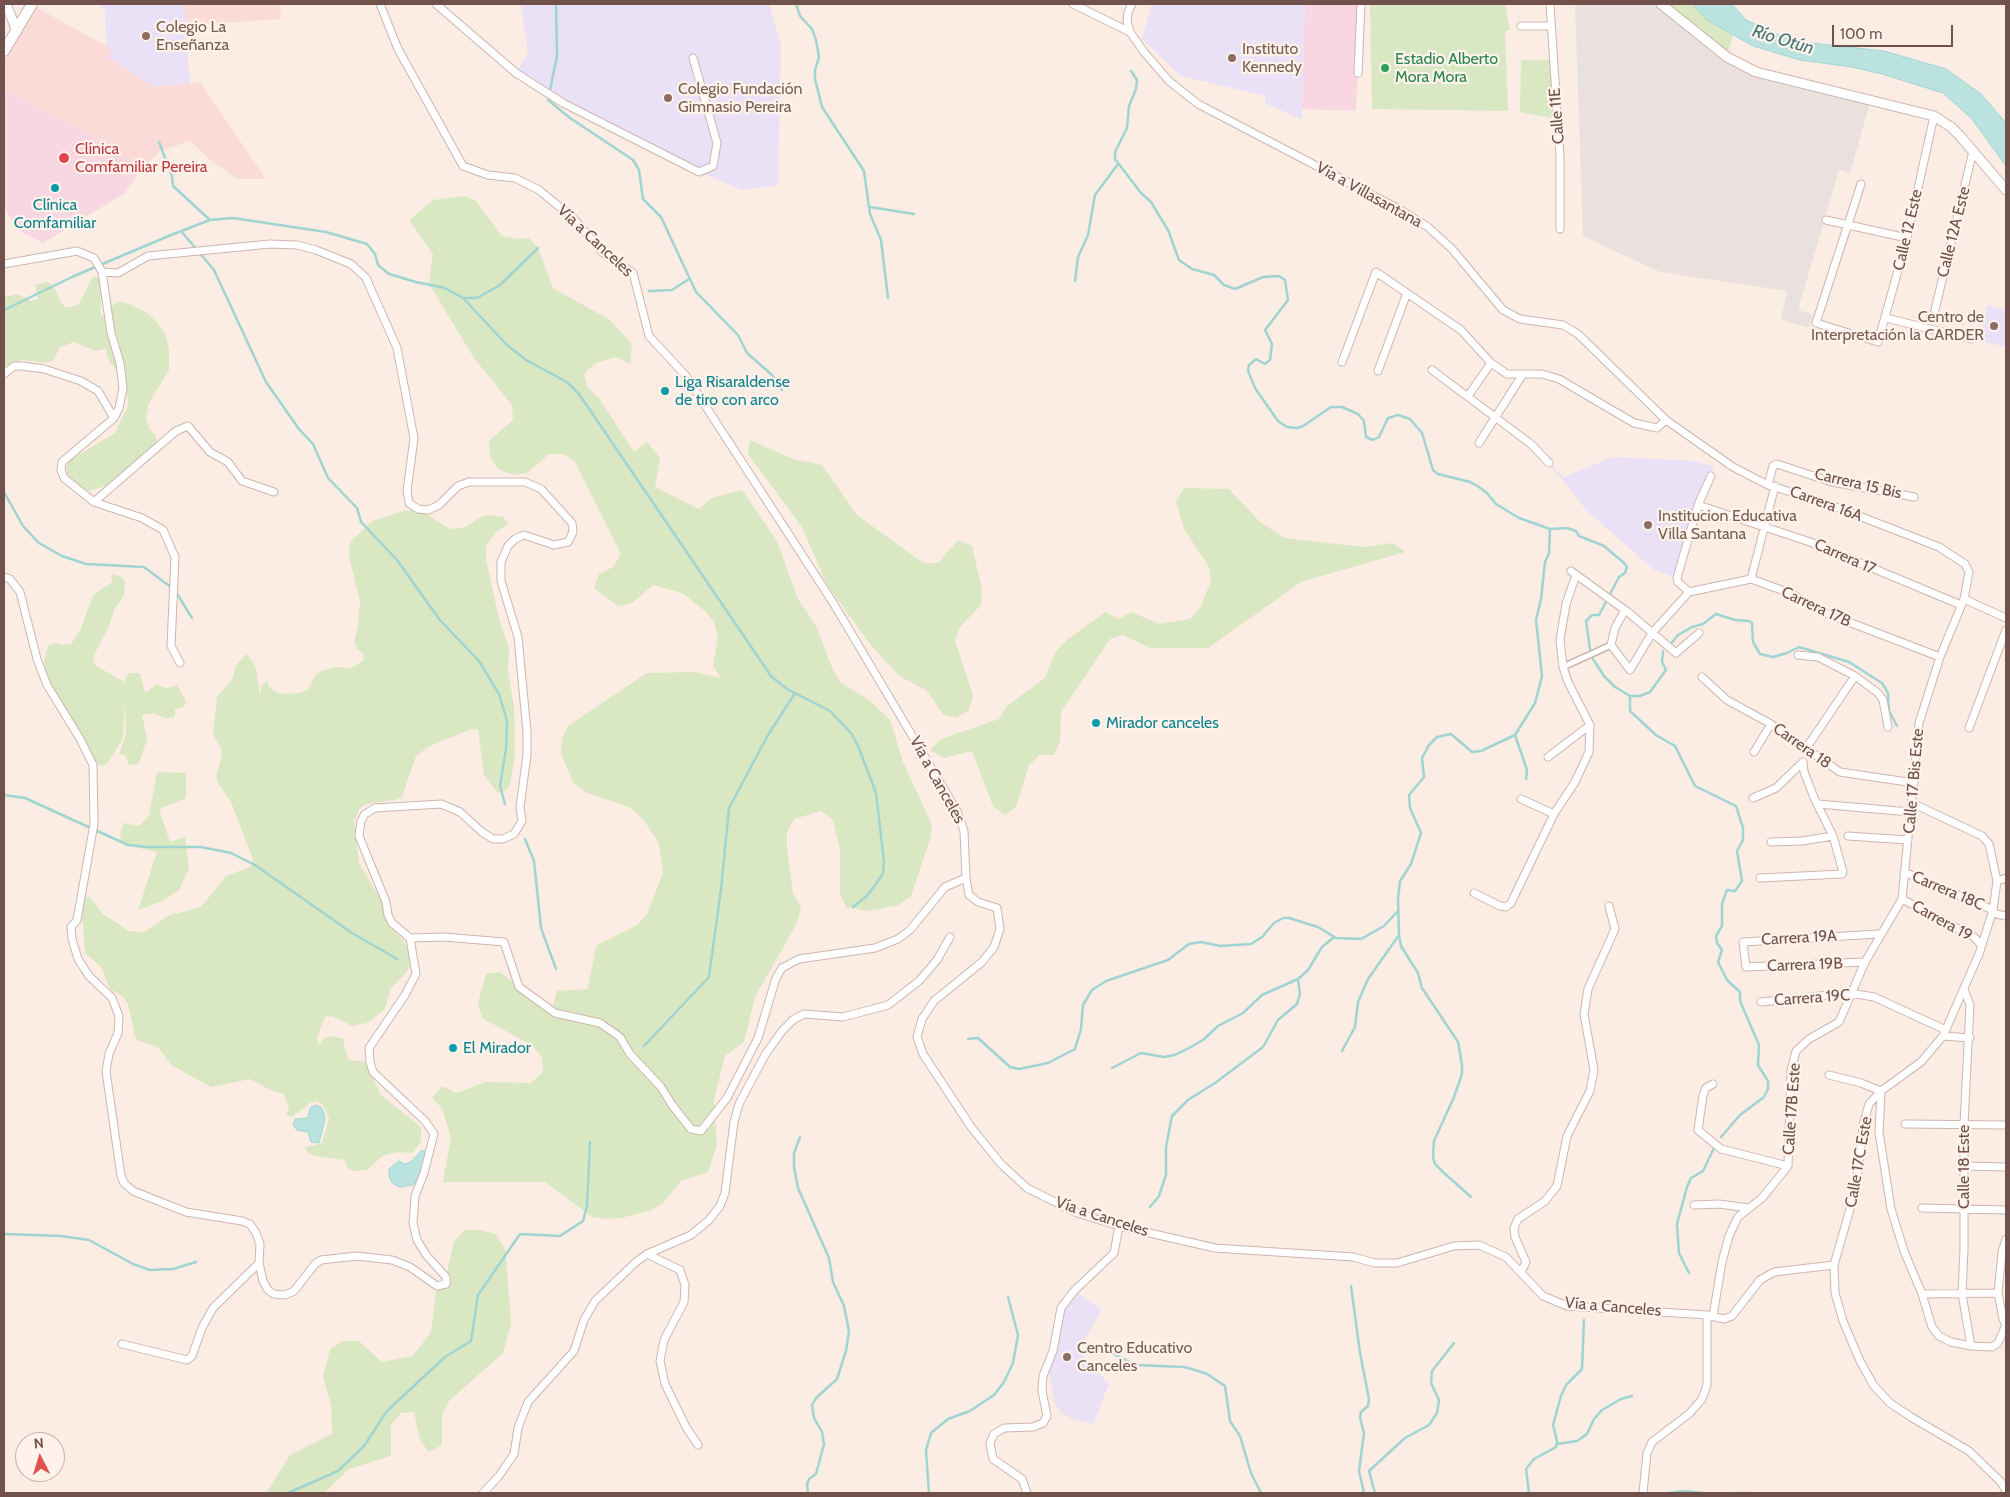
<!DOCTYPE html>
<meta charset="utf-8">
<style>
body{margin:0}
#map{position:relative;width:2010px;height:1497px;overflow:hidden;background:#fbede4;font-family:Cabin,sans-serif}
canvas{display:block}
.frame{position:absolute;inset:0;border:5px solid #71514b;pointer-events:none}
.north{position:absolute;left:15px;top:1432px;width:50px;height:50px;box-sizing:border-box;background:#fef2ea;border:1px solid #c6b2aa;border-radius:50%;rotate:355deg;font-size:14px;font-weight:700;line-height:20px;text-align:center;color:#71514b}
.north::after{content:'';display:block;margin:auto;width:18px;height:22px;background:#de5250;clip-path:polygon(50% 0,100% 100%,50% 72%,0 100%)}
.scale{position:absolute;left:1832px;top:25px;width:121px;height:22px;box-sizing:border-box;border:2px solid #71514b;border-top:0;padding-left:6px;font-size:15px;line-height:18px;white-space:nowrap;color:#71514b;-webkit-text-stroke:4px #fef2ea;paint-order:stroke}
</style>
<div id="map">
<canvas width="2010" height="1497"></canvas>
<div class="frame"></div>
<div class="north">N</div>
<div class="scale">100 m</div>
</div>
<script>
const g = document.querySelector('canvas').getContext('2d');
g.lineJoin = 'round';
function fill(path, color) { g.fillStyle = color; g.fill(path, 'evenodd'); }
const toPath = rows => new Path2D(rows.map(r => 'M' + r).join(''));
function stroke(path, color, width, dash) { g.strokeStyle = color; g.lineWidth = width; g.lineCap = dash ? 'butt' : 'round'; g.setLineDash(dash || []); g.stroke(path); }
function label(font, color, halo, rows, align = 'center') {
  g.font = font + ' Cabin,sans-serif'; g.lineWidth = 4.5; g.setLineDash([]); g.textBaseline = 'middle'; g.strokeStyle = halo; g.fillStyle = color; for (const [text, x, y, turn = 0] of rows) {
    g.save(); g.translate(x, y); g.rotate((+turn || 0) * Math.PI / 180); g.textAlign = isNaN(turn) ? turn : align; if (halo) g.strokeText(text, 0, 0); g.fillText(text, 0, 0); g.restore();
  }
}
fill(toPath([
 [184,4,280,4,281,19,186,26],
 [32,5,112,49,108,57,153,86,200,82,266,179,237,179,208,158,190,141,160,151,142,169,70,124,4,90,4,51]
]), '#fadbd8');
fill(toPath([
 [1575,4,1661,4,1727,57,1756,72,1871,99,1850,173,1839,170,1798,310,1813,314,1809,328,1781,320,1787,291,1660,272,1583,236]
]), '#eae1de');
fill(toPath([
 [101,4,184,4,190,83,153,86,108,57,112,49,106,46,105,11],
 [521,4,769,4,781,44,778,185,742,190,699,172,563,103,516,73,528,53],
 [1152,4,1305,4,1302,120,1265,103,1265,96,1181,76,1142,39],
 [1987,305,2006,310,2006,347,1980,341],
 [1613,457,1695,461,1714,467,1677,578,1654,570,1586,510,1549,463,1564,477],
 [1074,1291,1102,1310,1078,1350,1109,1384,1093,1424,1072,1419,1060,1412,1054,1402,1048,1363,1061,1308]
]), '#eae1f7');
fill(toPath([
 [1305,4,1361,4,1356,111,1302,109],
 [4,90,70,124,142,169,125,193,43,243,16,229,4,206]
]), '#f8d7e2');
fill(toPath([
 [1370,4,1505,4,1510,30,1505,31,1508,111,1372,109],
 [1661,4,1692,4,1707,20,1733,35,1727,57],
 [1521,60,1552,60,1556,119,1520,112],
 [464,196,475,200,502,236,518,239,529,238,538,248,553,288,610,320,632,344,630,364,616,357,595,363,584,374,588,388,599,398,634,452,647,442,660,458,655,487,699,509,712,498,742,490,777,541,798,599,816,626,833,670,841,683,868,699,890,720,903,762,932,825,930,839,911,896,899,905,868,911,846,907,840,894,840,849,833,820,821,811,794,819,787,832,787,847,793,894,801,907,798,921,755,997,744,1042,725,1056,714,1099,717,1144,708,1172,681,1181,662,1204,649,1211,621,1218,606,1219,592,1217,545,1182,443,1182,451,1137,442,1108,432,1098,442,1086,456,1093,486,1082,531,1083,543,1072,542,1058,533,1046,482,1018,478,1003,486,974,500,972,537,1001,553,1006,557,991,588,989,596,946,637,925,647,914,663,873,659,843,643,819,629,807,585,792,573,782,561,754,562,739,568,726,647,673,694,672,721,678,713,666,718,637,714,622,705,611,682,593,653,585,632,603,618,606,594,588,599,574,613,567,621,554,575,462,564,454,549,454,527,473,512,475,498,469,490,457,489,441,513,420,512,405,474,358,429,284,433,254,409,220,433,200],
 [93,276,100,279,101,315,106,319,112,306,118,302,124,302,144,311,156,321,165,334,169,348,169,370,149,403,146,418,149,429,155,434,157,442,153,448,140,457,120,481,90,491,76,486,67,474,66,467,70,460,115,433,128,406,127,388,120,373,110,363,105,349,96,351,74,342,60,347,53,361,44,363,22,360,4,367,4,297,18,294,31,301,38,299,35,285,48,282,54,287,60,301,65,307,72,307,79,304],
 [750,440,793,459,822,465,857,515,923,563,938,563,958,540,972,546,982,590,981,605,960,627,955,640,973,696,969,710,956,718,943,714,926,690,899,676,869,643,826,583,802,527,748,454],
 [1184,488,1229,489,1260,522,1285,538,1363,547,1393,543,1405,552,1301,582,1208,648,1150,648,1123,635,1110,639,1061,712,1060,742,1054,755,1040,755,1029,765,1016,807,1005,815,993,806,972,751,944,758,930,750,941,739,999,719,1007,706,1045,678,1056,651,1067,640,1105,612,1119,619,1131,612,1160,624,1190,619,1200,608,1211,581,1209,567,1184,529,1176,501],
 [418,509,450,529,466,527,479,518,488,515,503,517,508,524,495,533,486,546,486,559,499,619,509,648,508,671,514,707,515,755,510,785,505,791,498,793,484,775,478,730,471,729,428,747,416,756,402,797,395,800,367,804,360,808,354,821,359,863,382,902,387,924,404,941,412,959,407,972,391,988,385,1009,379,1014,367,1023,352,1026,332,1016,325,1017,317,1037,319,1045,323,1039,330,1036,344,1039,344,1046,349,1060,365,1062,381,1095,421,1127,421,1142,412,1153,398,1152,384,1155,367,1170,353,1171,347,1167,345,1160,314,1156,308,1153,305,1147,322,1143,329,1118,323,1105,316,1101,310,1103,292,1117,286,1115,289,1108,284,1094,270,1090,250,1079,211,1087,171,1065,158,1047,137,1040,134,1033,128,1004,123,997,110,989,101,967,85,953,81,901,89,896,103,914,129,931,144,932,170,915,201,907,226,876,250,867,253,859,231,802,218,783,216,776,222,756,221,748,213,735,217,697,232,680,236,665,247,654,256,667,260,698,261,686,267,681,270,688,276,692,284,694,301,693,308,689,315,676,321,671,336,667,351,668,364,660,363,653,357,649,354,642,358,627,360,601,349,556,350,542,372,521,403,511],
 [111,574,120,576,125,581,124,596,115,608,108,628,95,653,93,660,96,666,123,681,126,685,125,680,129,673,140,673,145,693,156,685,167,688,177,685,186,701,183,708,175,709,175,716,172,718,164,718,153,713,142,715,147,739,139,763,135,765,128,764,126,756,119,754,126,735,125,703,123,738,108,763,101,766,79,746,62,717,59,703,46,675,44,661,48,646,55,643,63,645,71,644,80,631,93,595,112,582],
 [157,772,186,773,186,798,159,809,170,842,185,837,189,868,179,890,162,901,138,910,157,852,125,845,121,841,120,833,124,823,139,826,149,816],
 [465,1230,480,1230,496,1234,504,1247,506,1255,511,1324,503,1353,449,1401,442,1415,442,1445,429,1452,420,1440,414,1412,401,1413,391,1425,391,1456,349,1469,324,1493,266,1493,290,1455,332,1434,331,1405,323,1377,330,1349,343,1341,359,1341,382,1362,413,1356,431,1332,437,1286,442,1286,446,1277,454,1241]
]), '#d9e7c3');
const water = toPath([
 [1692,4,1732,4,1746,20,1793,41,1884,51,1946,69,1981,94,2006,123,2006,166,1972,119,1943,93,1882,74,1852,67,1800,60,1753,46,1707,20,1692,4],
 [316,1105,322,1108,325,1119,319,1143,311,1142,308,1132,297,1130,293,1125,295,1119,308,1118,310,1108,316,1105],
 [421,1151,428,1151,418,1178,413,1185,400,1187,392,1183,389,1176,389,1169,399,1161,404,1164,411,1162,421,1151]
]);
fill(water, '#bae3e0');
stroke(water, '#a0d4d1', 1);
stroke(toPath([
 [556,4,557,56,548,100,570,118,633,160,639,170,643,199,661,217,696,292,738,335,747,353,772,375,782,390],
 [796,4,800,16,812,29,816,40,819,57,815,70,815,79,822,107,864,171,870,214,881,240,888,298],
 [1131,71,1137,80,1136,89,1129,106,1127,128,1115,152,1115,159,1141,193,1151,202,1168,230,1179,260,1192,269,1214,275,1224,285,1235,289,1263,277,1279,276,1285,280,1288,300,1265,330,1272,344,1270,360,1265,364,1256,359,1249,365,1248,371,1255,388,1278,421,1287,427,1297,428,1303,426,1331,407,1342,407,1358,414,1364,421,1366,437,1373,440,1379,437,1388,418,1398,415,1410,419,1422,433,1433,470,1438,474,1470,482,1479,487,1487,493,1496,504,1519,518,1550,529,1567,528,1576,531,1579,536,1604,546,1624,563,1627,567,1625,573,1619,577,1599,615,1592,615,1586,621,1591,656,1604,676,1615,687,1630,696,1640,696,1650,692,1666,670,1662,662,1663,651],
 [159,142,172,176,173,186,210,220],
 [870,207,914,214],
 [181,231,214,270,266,382,299,429,313,444,328,478,357,508,361,522,397,560,439,619,479,661,499,694,507,721,506,749,500,786,505,804],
 [1075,281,1078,257,1088,235,1095,195,1118,164],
 [649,291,672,290,689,279],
 [463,298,477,298,500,285,538,248],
 [4,310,74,276,171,235,210,220,233,218,326,232,367,244,375,254,378,265,389,274,416,282,445,288,463,298,507,345,526,360,567,382,579,394,771,676,787,689,830,711,851,733,858,746,876,793,884,862,883,873,878,881,867,896,853,907],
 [4,492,23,526,39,543,62,556,86,564,144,567,172,588],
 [176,592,192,618],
 [1670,645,1678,635,1692,627,1703,624,1716,614,1735,620,1749,621,1752,623,1753,642,1760,654,1773,657,1787,653,1799,647,1849,662,1882,683,1888,693,1889,711,1897,726],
 [1630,696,1630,711,1656,735,1675,746,1695,786,1736,806,1743,828,1743,840,1737,851,1742,881,1735,891,1727,890,1722,904,1722,926,1716,936,1717,943,1722,950,1718,962,1727,980,1740,992,1740,1001,1759,1045,1758,1065,1768,1081,1768,1089,1764,1097,1740,1115,1721,1137],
 [1515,735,1527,770,1526,779],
 [4,795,25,798,128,845,147,847,201,847,231,853,255,865,352,933,397,959],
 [525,839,534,861,541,928,556,969],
 [968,1039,978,1038,1010,1067,1019,1069,1048,1063,1075,1049,1081,1029,1083,1005,1092,990,1106,981,1168,960,1189,944,1201,942,1220,946,1251,944,1262,937,1274,923,1283,918,1289,918,1318,927,1336,938,1361,939,1384,926,1397,912],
 [644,1046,709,977,721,889,729,808,768,735,795,693],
 [1342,1051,1355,1027,1358,1002,1368,979,1399,935],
 [1112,1068,1141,1053,1164,1057,1175,1055,1191,1047,1203,1040,1218,1026,1243,1013,1262,995,1298,979,1308,970,1322,947,1334,937],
 [800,1137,794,1153,794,1167,798,1188,829,1258,833,1282,844,1306,849,1331,846,1351,837,1379,816,1398,812,1405,814,1418,822,1432,824,1444,816,1474,809,1479,807,1485,808,1493],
 [1471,1197,1443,1172,1435,1164,1433,1157,1434,1141,1454,1097,1462,1074,1462,1065,1458,1042,1422,988,1418,973,1401,946,1399,935,1398,899,1400,881,1411,864,1421,833,1410,808,1409,795,1424,777,1422,758,1429,745,1437,737,1451,734,1472,752,1481,751,1515,735,1535,703,1542,676,1536,620,1541,599,1545,562,1549,553,1550,529],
 [1150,1207,1159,1196,1166,1175,1166,1147,1172,1116,1188,1100,1215,1083,1263,1047,1278,1020,1297,1004,1300,994,1298,979],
 [4,1234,61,1236,89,1240,133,1264,150,1270,173,1269,196,1262],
 [1689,1273,1679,1253,1677,1224,1687,1187,1691,1178,1703,1171,1714,1148],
 [1351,1286,1360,1353,1369,1399,1368,1406,1361,1412,1360,1418,1364,1433,1359,1471,1364,1493],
 [1114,1354,1135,1365,1184,1367,1195,1370,1207,1374,1225,1386,1230,1421,1240,1436,1251,1473,1261,1493],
 [1557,1444,1577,1441,1587,1434,1594,1419,1602,1410,1621,1399,1632,1396],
 [288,1493,338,1471,364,1446,387,1411,445,1357,471,1341,478,1295,520,1234,560,1236,583,1221,587,1206,590,1142],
 [929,1493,926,1450,931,1433,948,1419,970,1411,994,1395,1004,1382,1013,1363,1018,1335,1008,1297],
 [1375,1493,1369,1471,1405,1438,1429,1425,1437,1413,1439,1400,1431,1383,1432,1371,1454,1343],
 [1529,1493,1526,1469,1534,1459,1556,1447,1557,1441,1553,1425,1561,1396,1566,1385,1582,1369,1584,1320],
 [1669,1493,1684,1491,1703,1493],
 [1733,1493,1750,1493]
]), '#a0d4d1', 2.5);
const pedestrian = toPath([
 [1563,667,1611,645]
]);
const minor = toPath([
 [380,4,398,49,463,166,488,175,515,178,539,190,574,219,602,252,633,273,649,336,686,376,832,601,957,811,964,831,966,878,969,895,978,902,997,908,1000,929,994,947,982,962,934,1001,922,1019,917,1037,923,1054,971,1127,1001,1164,1027,1188,1077,1213,1119,1226,1215,1248,1353,1257,1375,1263,1397,1263,1454,1246,1479,1245,1506,1257,1543,1296,1567,1306,1707,1315,1724,1319,1732,1316,1760,1280,1774,1272,1834,1265],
 [436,4,516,73,563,103,699,172,713,166,717,143,693,58],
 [1073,4,1130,32],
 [1132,4,1128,12,1127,21,1130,32,1144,52,1169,81,1198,104,1399,209,1428,227,1452,249,1503,310,1520,319,1563,325,1578,334,1666,420,1733,467,1768,485,1823,502,1939,547,1965,564,1969,572,1964,599,1940,657,1919,723,1902,899,1865,962,1839,1022,1809,1039,1796,1051,1791,1071,1788,1166,1762,1198,1738,1217,1729,1236,1722,1262,1713,1316],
 [1550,4,1560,157,1560,229],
 [1521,26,1551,26],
 [1358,73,1361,4],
 [1861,184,1816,323,1878,342,1907,238,1934,116],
 [1826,220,1907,238],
 [4,264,77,251,94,258,102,272,111,333,120,363,123,388,119,408,114,418,62,462,61,470,64,478,94,502,142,518,163,530,175,557,171,646,180,663],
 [102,272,118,273,148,256,270,244,297,245,316,250,351,264,366,278,397,348,414,438,407,491,409,503,418,509,428,510,439,505,458,486,469,482,525,482,541,489,572,523,573,532,568,542,554,545,524,535,515,539,508,546,501,562,501,581,518,637,527,732,527,755,520,807,522,821,514,834,503,839,493,839,482,832,460,812,441,804,375,808,365,814,361,821,359,836,386,902,388,915,392,923,410,938,444,937,504,942,519,987,555,1013,600,1023,620,1037,630,1054,661,1087,672,1105,691,1129,701,1131,727,1098,758,1038,776,978,782,968,799,959,875,948,898,939,910,930,945,887,966,878],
 [1934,314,1973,151],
 [1886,318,1971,339],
 [1342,362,1376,272,1461,330,1491,363,1507,374,1542,374,1559,379,1634,423,1657,428,1666,420],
 [1432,370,1531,444,1549,463],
 [1378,371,1407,293],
 [4,374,14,366,22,366,44,369,81,381,98,391,114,418],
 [1468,396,1491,363],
 [1479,443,1523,374],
 [1768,485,1773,466,1777,464,1832,482,1914,497],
 [94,502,176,431,188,426,210,452,228,462,242,481,274,492],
 [1698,505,1810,542,1961,605],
 [1571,571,1629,613,1676,653,1699,633],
 [4,577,10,579,20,592,37,659,47,685,80,739,93,765,94,824,77,920,71,927,72,939,78,959,89,976,112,998,119,1016,118,1033,109,1054,106,1071,121,1176,124,1183,133,1191,186,1212,242,1221,250,1224,256,1233,260,1244,259,1263,263,1281,268,1290,274,1294,285,1295,294,1291,315,1264,321,1260,357,1256,392,1260,410,1267,437,1286,446,1284,446,1277,427,1256,417,1240,413,1223,415,1196,424,1173,434,1134,425,1121,373,1072,370,1062,369,1048,405,995,416,974,410,938],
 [1751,579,1775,486],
 [1689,592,1751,579,1790,593,1825,613,1940,657],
 [1689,592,1678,582,1677,578,1698,505,1711,476],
 [1964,599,2006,618],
 [1625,610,1615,628,1611,645,1630,670,1652,633,1689,592],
 [1798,655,1818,657,1855,676,1878,693,1883,700,1888,727],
 [1702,677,1727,700,1771,724,1840,772,1914,783],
 [1969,728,2006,630],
 [1807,747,1855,676],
 [1754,752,1771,724],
 [1548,757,1590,725],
 [1753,798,1776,788,1803,762],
 [1521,799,1554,814],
 [1912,803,1982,836,1989,844,1997,881,1993,910,1979,954,1943,1036,1921,1062,1881,1091,1869,1104,1863,1126,1856,1188,1834,1265,1835,1293,1843,1321,1860,1361,1874,1386,1890,1403,1911,1417,1969,1451,2001,1482,2006,1491],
 [1818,804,1910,812],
 [1848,836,1908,840],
 [1771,842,1802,841,1833,836],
 [1904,872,1993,910],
 [1760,878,1842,874,1843,872,1833,836,1815,800,1804,772,1803,762],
 [1997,881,2006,878],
 [1474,893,1500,906,1506,907,1511,903,1554,814,1575,782,1589,752,1590,725,1568,682,1563,667,1560,640,1566,604,1576,575],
 [1902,899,1974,937,1981,945],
 [1992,913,2006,916],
 [1865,962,1746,967,1743,942,1879,934],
 [1964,989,1970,1005,1964,1124,1964,1249,1962,1294,1971,1346],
 [1761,1002,1850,993,1874,997,1946,1030],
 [1943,1036,1970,1038],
 [1829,1075,1861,1083,1881,1091],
 [1713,1084,1706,1088,1703,1095,1698,1130,1721,1149,1788,1166],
 [1881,1091,1879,1132,1891,1209,1904,1251,1922,1294,1932,1327,1939,1336,1951,1342,1971,1346,1992,1347,1998,1343,2006,1325],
 [1905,1124,2006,1125],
 [1964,1166,2006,1167],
 [1694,1205,1719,1204,1749,1208],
 [1922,1208,2006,1210],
 [2006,1239,2002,1252,1998,1293,2003,1319,2006,1325],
 [647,1254,680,1270,685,1285,684,1302,664,1340,660,1361,665,1384,686,1427,698,1445],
 [1521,1272,1526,1262,1515,1237,1514,1228,1518,1219,1545,1201,1557,1186,1567,1136,1590,1091,1594,1070,1584,1014,1588,989,1615,929,1609,906],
 [1922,1294,1998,1293],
 [122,1344,187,1360,192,1356,202,1328,213,1308,259,1263],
 [483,1493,499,1476,514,1454,518,1428,528,1402,574,1351,584,1320,595,1301,636,1262,647,1254,691,1235,709,1220,720,1206,725,1193,734,1122,739,1104,765,1055,782,1031,794,1019,804,1014,843,1017,888,1005,919,981,937,960,950,937],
 [1027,1493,1022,1479,993,1459,990,1443,994,1434,1004,1428,1033,1427,1043,1423,1047,1416,1042,1391,1043,1376,1053,1351,1061,1308,1074,1291,1114,1253,1119,1226],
 [1643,1493,1647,1453,1652,1442,1690,1413,1702,1399,1707,1385,1707,1315]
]);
const tertiary = toPath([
 [6,4,17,31],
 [1661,4,1727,57,1756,72,1934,116,1951,127,1960,136,2006,190]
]);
const secondary = toPath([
 [4,51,32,4]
]);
stroke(pedestrian, '#ceb5ae', 8);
stroke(minor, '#ceb5ae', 9);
stroke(tertiary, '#ceb5ae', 11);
stroke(secondary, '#d0b4ab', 12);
stroke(pedestrian, '#fff', 5);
stroke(minor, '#fff', 7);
stroke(tertiary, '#fff', 9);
stroke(secondary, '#fff', 10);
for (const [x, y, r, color] of [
 [146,36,5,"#8d6e63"],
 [1232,58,5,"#8d6e63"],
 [1385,68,5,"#2e9e5b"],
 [668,98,5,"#8d6e63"],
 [64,158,6,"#e0444e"],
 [55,188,5,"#0f9aa8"],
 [1994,326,5,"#8d6e63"],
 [665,391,5,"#0f9aa8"],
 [1648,525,5,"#8d6e63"],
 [1096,723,5,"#0f9aa8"],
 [453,1048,5,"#0f9aa8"],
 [1067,1357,5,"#8d6e63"]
]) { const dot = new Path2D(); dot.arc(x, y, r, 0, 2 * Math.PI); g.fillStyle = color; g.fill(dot); stroke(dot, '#fef2ea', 2); }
label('16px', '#785e54', '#fef2ea', [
 ["Colegio La",156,27],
 ["Enseñanza",156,45],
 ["Instituto",1242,49],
 ["Kennedy",1242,67],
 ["Colegio Fundación",678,89],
 ["Gimnasio Pereira",678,107],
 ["Centro de",1984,317,"right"],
 ["Interpretación la CARDER",1984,335,"right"],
 ["Institucion Educativa",1658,516],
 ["Villa Santana",1658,534],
 ["Centro Educativo",1077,1348],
 ["Canceles",1077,1366]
], 'left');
label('16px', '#27864d', '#fef2ea', [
 ["Estadio Alberto",1395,59],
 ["Mora Mora",1395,77]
], 'left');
label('16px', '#71514b', '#fef2ea', [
 ["Calle 11E",1557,116,-94],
 ["Vía a Villasantana",1369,195,29],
 ["Calle 12 Este",1908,230,-77],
 ["Calle 12A Este",1954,232,-76],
 ["Vía a Canceles",595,241,43],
 ["Carrera 15 Bis",1858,484,13],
 ["Carrera 16A",1826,504,20],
 ["Carrera 17",1845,557,24],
 ["Carrera 17B",1816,607,25],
 ["Carrera 18",1802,746,35],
 ["Vía a Canceles",937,780,61],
 ["Calle 17 Bis Este",1914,781,-85],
 ["Carrera 18C",1948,891,23],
 ["Carrera 19",1942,921,29],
 ["Carrera 19A",1799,938,-3],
 ["Carrera 19B",1805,965,-2],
 ["Carrera 19C",1812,998,-4],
 ["Calle 17B Este",1792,1109,-86],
 ["Calle 17C Este",1859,1162,-80],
 ["Calle 18 Este",1964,1167,-90],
 ["Vía a Canceles",1102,1217,18],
 ["Vía a Canceles",1613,1307,5]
]);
label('16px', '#be3a42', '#fef2ea', [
 ["Clínica",75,149],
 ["Comfamiliar Pereira",75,167]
], 'left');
label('16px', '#0d838f', '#fef2ea', [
 ["Clínica",55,205,"center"],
 ["Comfamiliar",55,223,"center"],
 ["Liga Risaraldense",675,382],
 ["de tiro con arco",675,400],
 ["Mirador canceles",1106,723],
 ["El Mirador",463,1048]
], 'left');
label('italic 18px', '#407674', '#fef2ea', [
 ["Río Otún",1783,40,17]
]);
</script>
